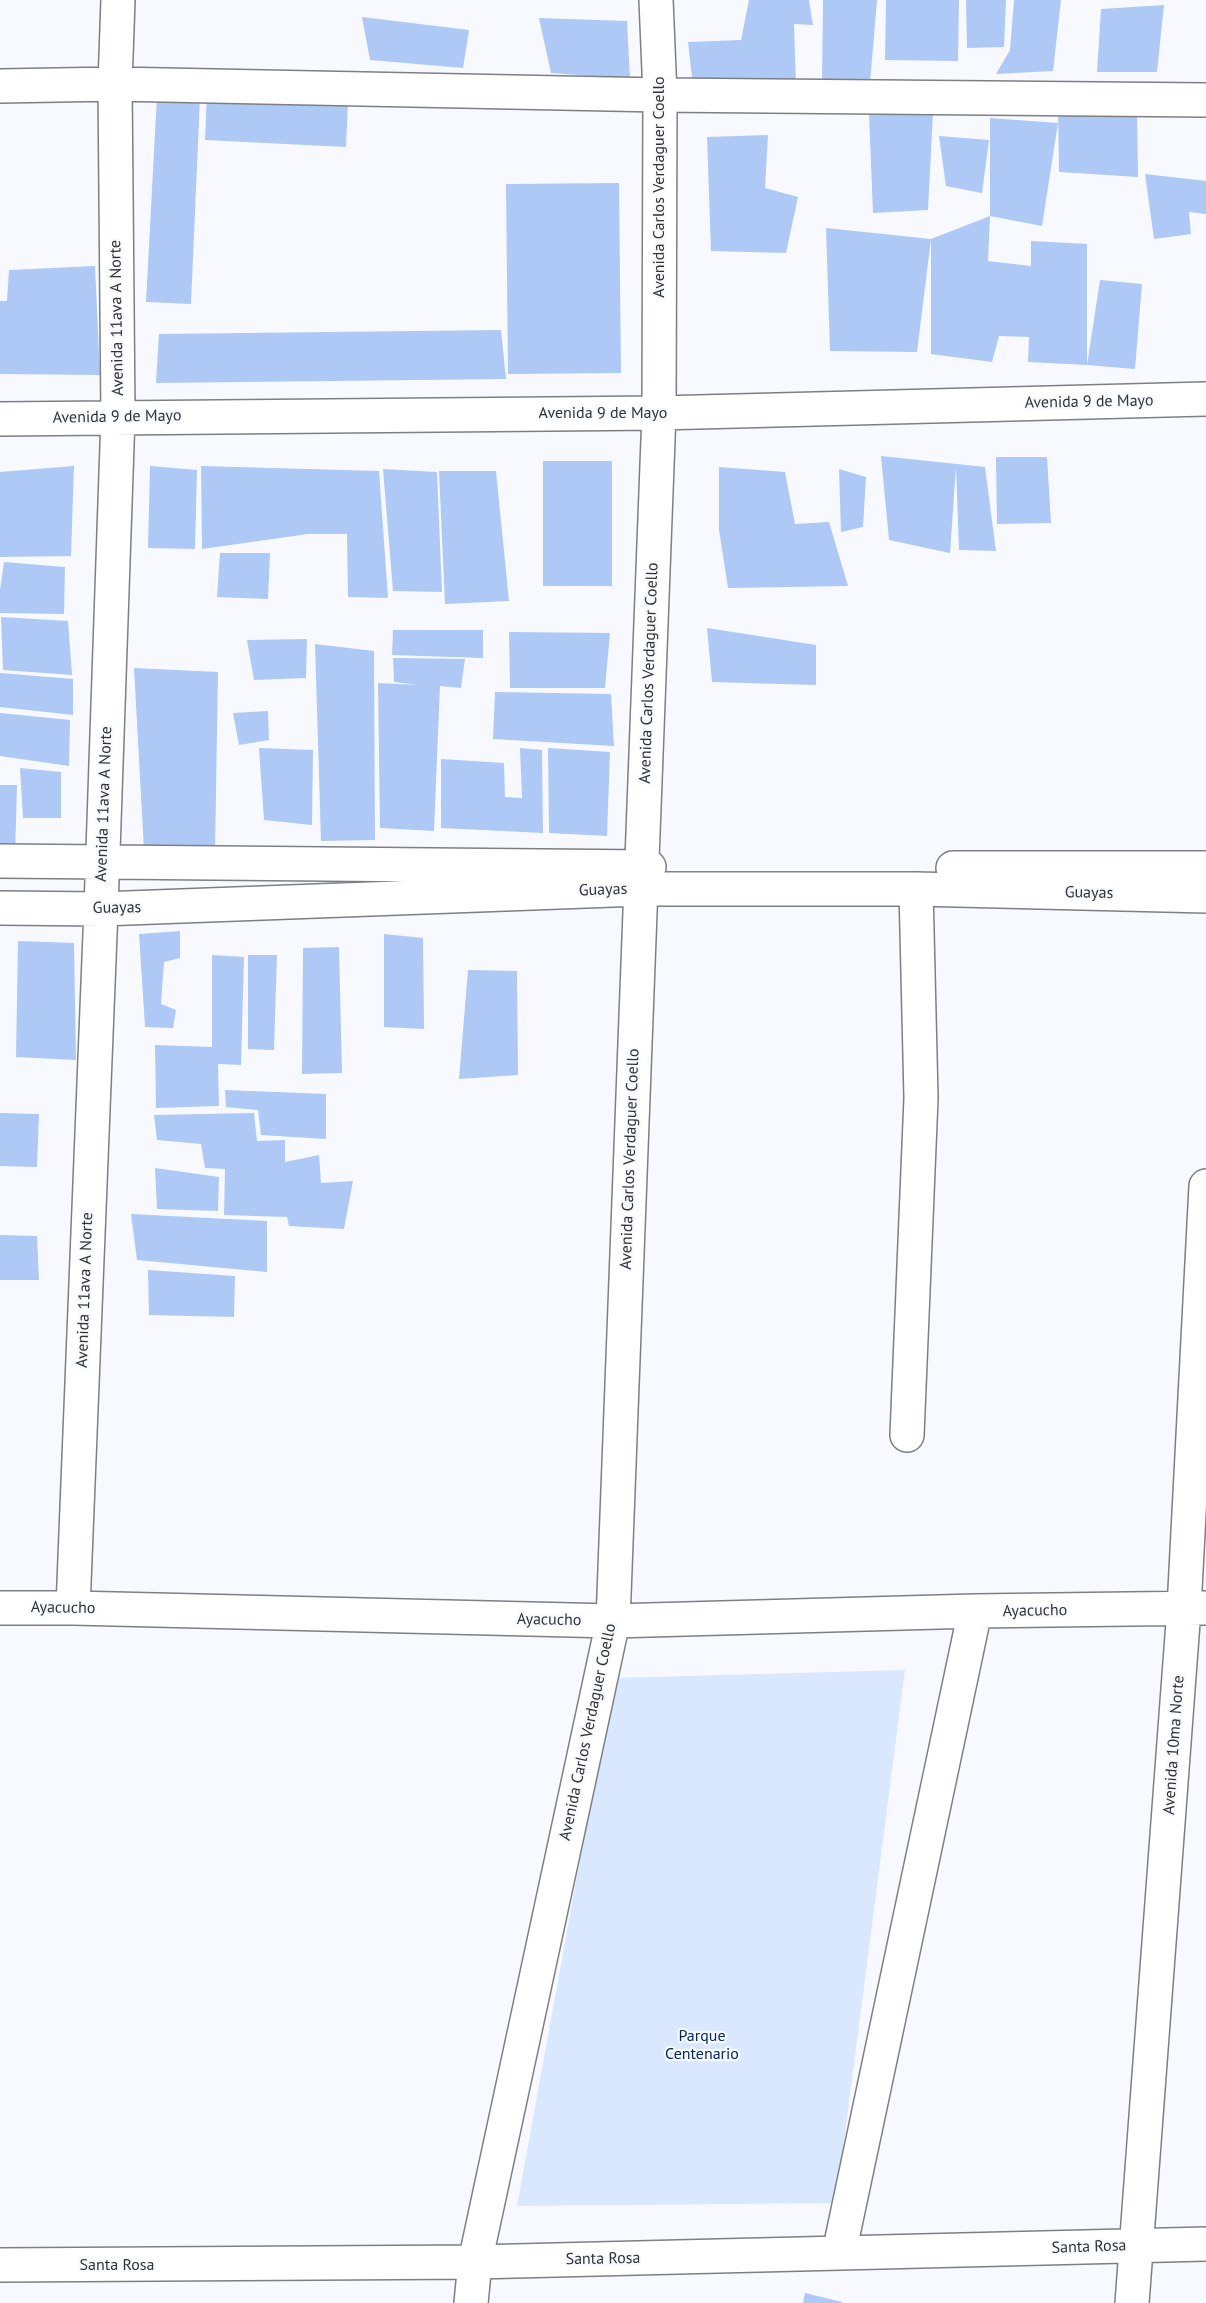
<!DOCTYPE html>
<style>
body{margin:0}
canvas{display:block;background:#f7f9fe}
</style>
<canvas width="1206" height="2303"></canvas>
<script>
const g = document.querySelector('canvas').getContext('2d');
g.lineJoin = 'round';
function fill(path, color) { g.fillStyle = color; g.fill(path, 'evenodd'); }
const toPath = rows => new Path2D(rows.map(r => 'M' + r).join(''));
function stroke(path, color, width, dash) { g.strokeStyle = color; g.lineWidth = width; g.lineCap = dash ? 'butt' : 'round'; g.setLineDash(dash || []); g.stroke(path); }
function label(font, color, halo, rows, align = 'center') {
  g.font = font + ' "PT Sans",sans-serif'; g.lineWidth = 4.5; g.setLineDash([]); g.textBaseline = 'middle'; g.strokeStyle = halo; g.fillStyle = color; for (const [text, x, y, turn = 0] of rows) {
    g.save(); g.translate(x, y); g.rotate((+turn || 0) * Math.PI / 180); g.textAlign = isNaN(turn) ? turn : align; if (halo) g.strokeText(text, 0, 0); g.fillText(text, 0, 0); g.restore();
  }
}
fill(toPath([
 [905,1670,836,2203,517,2206,613,1678]
]), '#dae8ff');
fill(toPath([
 [749,0,809,0,813,25,794,24,796,87,693,86,688,42,741,40],
 [823,0,877,0,870,83,822,83],
 [886,0,959,0,958,61,885,60],
 [966,0,1006,0,1004,47,967,48],
 [1014,0,1061,0,1053,71,996,74,1010,50],
 [1164,5,1157,72,1097,72,1101,9],
 [362,17,469,30,463,68,370,60],
 [539,18,627,21,630,79,551,73],
 [207,94,348,102,346,147,205,140],
 [157,95,200,98,191,304,146,302],
 [1058,107,1137,108,1138,177,1059,172],
 [933,113,928,210,873,213,869,115],
 [990,118,1058,123,1042,226,990,216],
 [768,135,765,188,798,197,786,253,711,251,707,137],
 [939,136,989,140,982,193,946,186],
 [1145,174,1206,181,1206,214,1189,212,1191,234,1154,239],
 [619,183,621,373,508,374,506,184],
 [990,216,988,261,1031,266,1031,241,1087,244,1087,365,1028,362,1029,337,999,336,992,362,931,354,931,239],
 [826,228,931,239,917,352,830,351],
 [95,266,100,375,0,374,0,301,7,301,9,270],
 [1100,280,1142,284,1135,369,1087,365],
 [501,330,506,379,156,383,159,334],
 [881,456,985,467,996,551,959,550,956,467,950,553,889,540],
 [996,457,1047,457,1051,523,997,524],
 [543,461,612,461,612,586,543,586],
 [74,466,71,556,0,557,0,472],
 [150,466,197,470,195,549,148,548],
 [201,466,379,471,388,598,348,597,347,534,308,534,202,549],
 [719,467,785,472,795,524,829,522,848,586,728,588,719,530],
 [383,469,437,472,442,592,393,591],
 [839,469,866,477,863,527,841,532],
 [439,471,496,471,509,601,445,604],
 [220,553,270,553,268,599,217,597],
 [4,562,65,567,64,614,0,613,0,590],
 [1,617,68,621,72,675,3,670],
 [707,628,816,645,816,685,712,682],
 [393,630,483,630,483,658,392,655],
 [509,632,610,633,605,688,510,688],
 [307,639,306,678,254,680,247,640],
 [315,644,374,651,375,840,321,841],
 [393,658,465,659,461,688,440,686,434,831,380,828,378,683,419,685,394,682],
 [134,668,218,672,215,851,144,850],
 [0,673,73,679,73,715,0,707],
 [495,692,611,694,614,746,493,739],
 [268,711,269,740,239,745,233,713],
 [0,713,70,720,69,766,0,756],
 [259,748,313,750,312,825,264,820],
 [520,748,542,750,543,833,441,828,441,759,504,763,505,797,522,798],
 [548,748,610,752,607,836,549,833],
 [20,768,61,772,61,818,23,818],
 [0,785,17,785,15,857,0,857],
 [180,931,180,958,164,962,161,1004,176,1010,173,1028,145,1027,139,934],
 [384,934,423,938,424,1029,384,1027],
 [18,941,74,943,76,1060,16,1057],
 [339,947,342,1073,302,1074,303,948],
 [212,955,244,957,241,1065,218,1064,219,1106,156,1108,155,1045,212,1047],
 [248,955,277,955,274,1050,248,1049],
 [468,970,517,971,518,1075,459,1079],
 [225,1090,326,1094,326,1139,261,1135,258,1110,226,1107],
 [0,1113,39,1114,37,1167,0,1166],
 [254,1113,257,1141,285,1140,285,1162,319,1155,321,1183,353,1181,344,1229,289,1226,287,1217,224,1215,225,1169,205,1168,201,1144,157,1140,154,1115],
 [155,1168,219,1177,218,1211,157,1209],
 [131,1214,267,1221,267,1272,137,1260],
 [0,1235,37,1236,39,1280,0,1280],
 [148,1270,235,1276,234,1317,149,1315],
 [805,2293,842,2302,842,2303,803,2303]
]), '#aec9f5');
const minor = toPath([
 [0,86,115,84,660,95,1206,100],
 [0,419,659,413,1206,399],
 [0,861,649,867],
 [953,868,1206,868],
 [0,908,101,909,640,889,916,889,1206,896],
 [907,1435,921,1098,916,889],
 [0,1608,73,1608,613,1621,975,1611,1206,1608],
 [73,1608,101,909,118,416,115,84,118,0],
 [839,2253,975,1611],
 [0,2265,475,2262,1206,2244],
 [471,2303,475,2262,613,1621,659,413,660,95,656,0],
 [1132,2303,1184,1609,1206,1186]
]);
stroke(minor, '#7d7f83', 36);
stroke(minor, '#fff', 33);
label('16px', '#313233', '#f7f9fe', [
 ["Avenida Carlos Verdaguer Coello",659,187,-90],
 ["Avenida 11ava A Norte",117,318,-91],
 ["Avenida 9 de Mayo",1089,402,-1],
 ["Avenida 9 de Mayo",603,413],
 ["Avenida 9 de Mayo",117,417,-1],
 ["Avenida Carlos Verdaguer Coello",649,673,-88],
 ["Avenida 11ava A Norte",104,804,-88],
 ["Guayas",603,890,-2],
 ["Guayas",1089,893,1],
 ["Guayas",117,908,-1],
 ["Avenida Carlos Verdaguer Coello",630,1159,-88],
 ["Avenida 11ava A Norte",85,1290,-88],
 ["Ayacucho",63,1608,1],
 ["Ayacucho",1035,1611,-1],
 ["Ayacucho",549,1620,1],
 ["Avenida Carlos Verdaguer Coello",588,1732,-78],
 ["Avenida 10ma Norte",1174,1745,-86],
 ["Santa Rosa",1089,2247,-2],
 ["Santa Rosa",603,2259,-1],
 ["Santa Rosa",117,2265]
]);
label('16px', '#032866', '#f7f9fe', [
 ["Parque",702,2036],
 ["Centenario",702,2054]
]);
</script>
